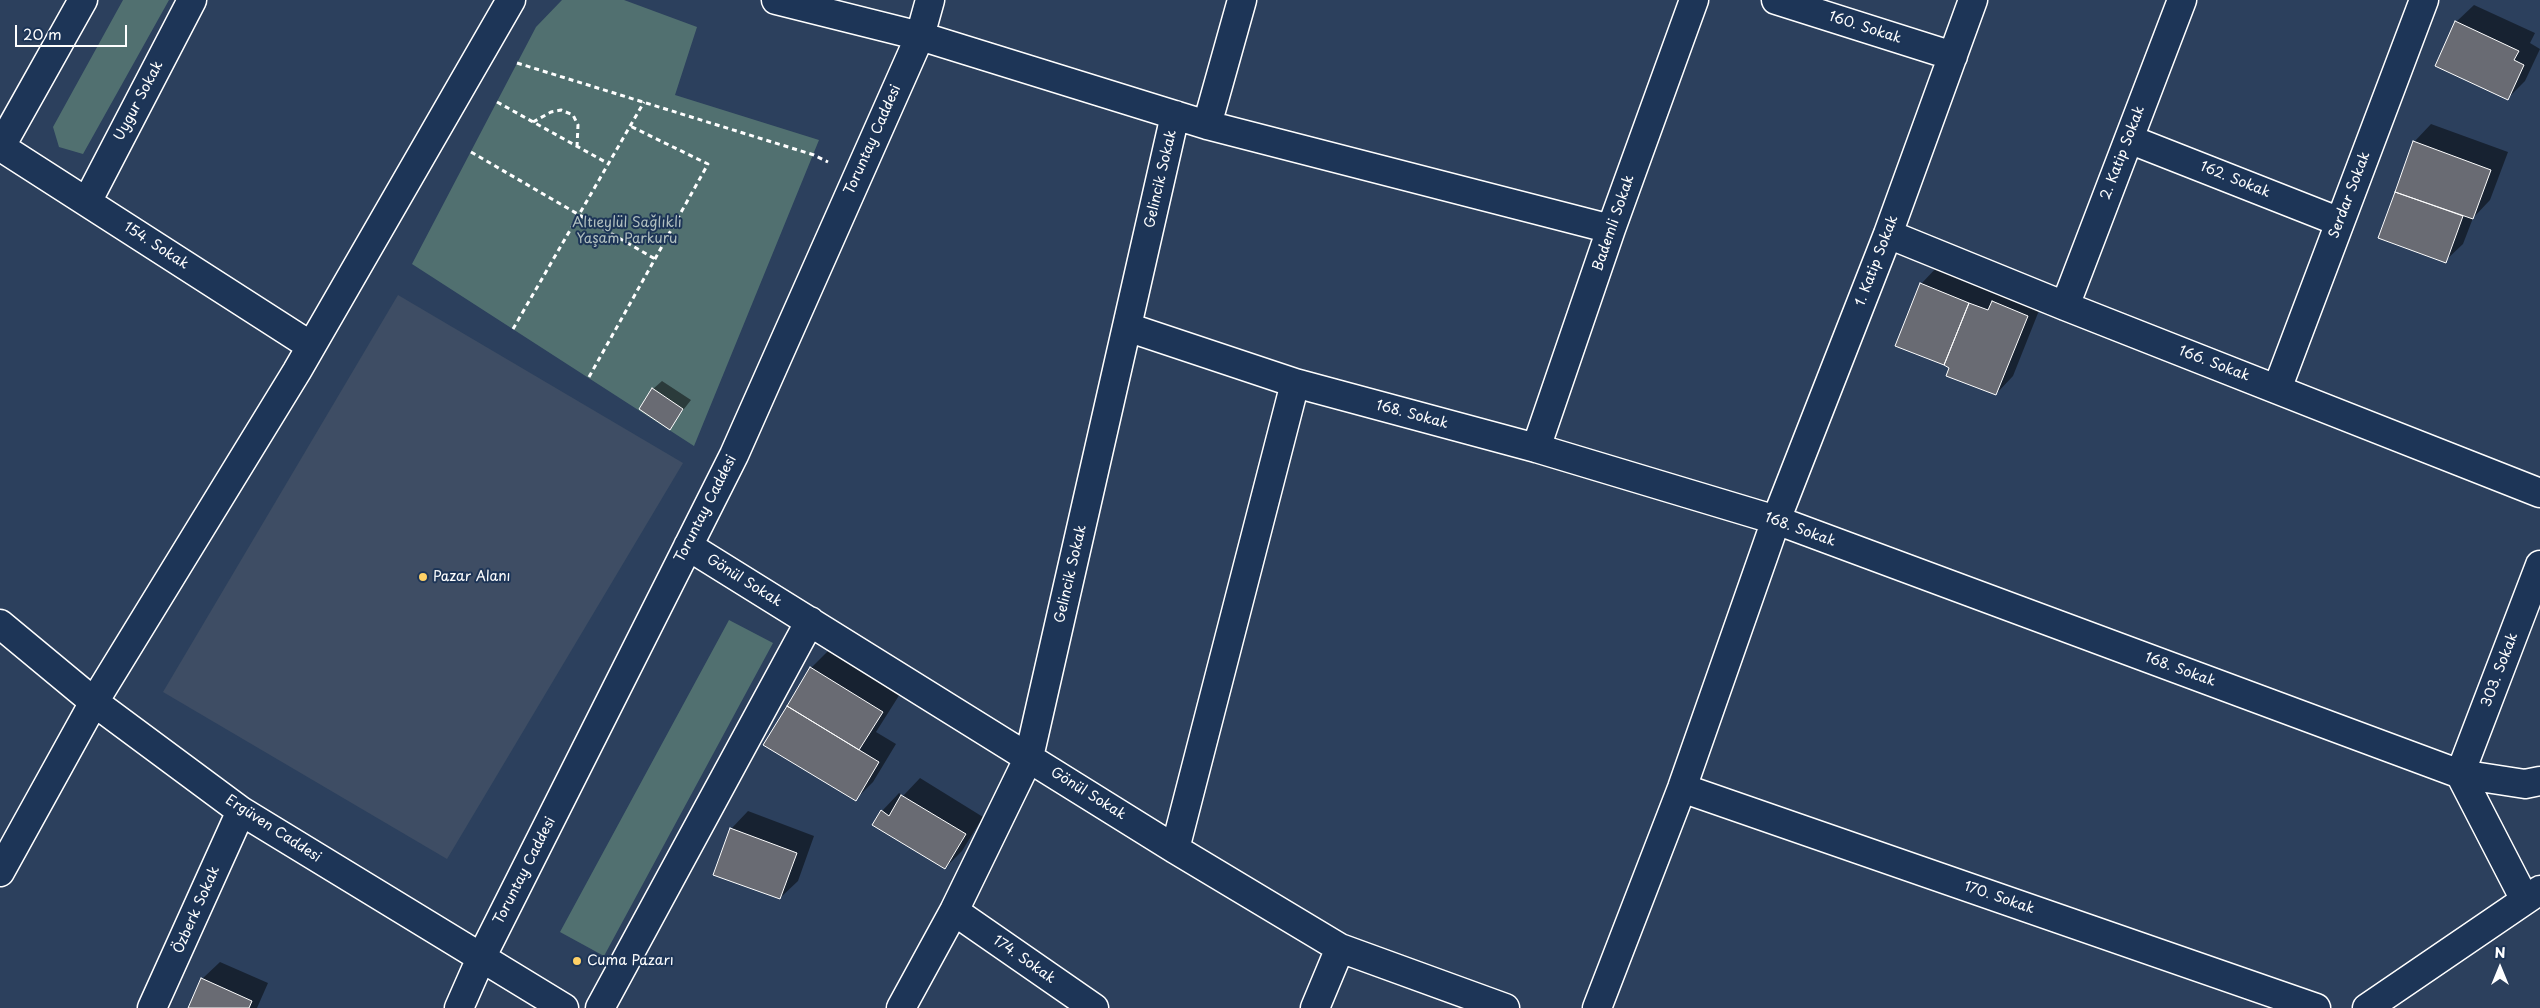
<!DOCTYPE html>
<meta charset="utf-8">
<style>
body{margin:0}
#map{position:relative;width:2540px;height:1008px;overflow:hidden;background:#2c405d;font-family:"Playpen Sans",sans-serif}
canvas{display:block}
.north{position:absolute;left:2475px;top:943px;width:50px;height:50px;-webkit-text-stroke:4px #1d3557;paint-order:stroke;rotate:0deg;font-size:14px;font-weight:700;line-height:20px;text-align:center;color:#fff}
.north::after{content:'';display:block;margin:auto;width:18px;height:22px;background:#fff;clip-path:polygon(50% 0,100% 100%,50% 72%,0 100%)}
.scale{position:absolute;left:15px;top:25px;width:112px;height:22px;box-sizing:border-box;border:2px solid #fff;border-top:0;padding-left:6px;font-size:15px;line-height:18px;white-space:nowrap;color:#fff;-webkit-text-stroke:4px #1d3557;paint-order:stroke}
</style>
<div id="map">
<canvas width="2540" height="1008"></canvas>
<div class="north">N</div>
<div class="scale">20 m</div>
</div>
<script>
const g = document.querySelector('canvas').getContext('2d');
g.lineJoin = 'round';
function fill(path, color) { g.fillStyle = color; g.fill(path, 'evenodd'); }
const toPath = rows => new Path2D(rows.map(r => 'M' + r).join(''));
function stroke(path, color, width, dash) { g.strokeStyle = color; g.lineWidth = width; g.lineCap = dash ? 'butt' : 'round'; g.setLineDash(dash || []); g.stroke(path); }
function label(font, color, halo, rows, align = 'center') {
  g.font = font + ' "Playpen Sans",sans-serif'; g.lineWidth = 4; g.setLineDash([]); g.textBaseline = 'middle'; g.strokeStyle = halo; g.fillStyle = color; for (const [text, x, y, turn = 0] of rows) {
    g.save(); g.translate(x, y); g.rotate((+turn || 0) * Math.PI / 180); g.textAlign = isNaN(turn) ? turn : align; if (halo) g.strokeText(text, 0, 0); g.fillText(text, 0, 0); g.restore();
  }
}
fill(toPath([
 [398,295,683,463,447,859,163,692]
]), '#3e4d64');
fill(toPath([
 [123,0,169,0,83,154,59,147,53,127],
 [562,0,624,0,697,27,675,95,819,140,694,446,412,264,536,27],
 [729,620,773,643,604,956,560,932]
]), '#517070');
fill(toPath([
 [2474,5,2535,33,2530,43,2540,49,2525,81,2507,99,2456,22],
 [2431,124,2508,152,2490,200,2473,218,2463,244,2445,261,2380,237,2414,142],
 [1938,266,2044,298,2013,376,1996,394,1951,367,1921,284],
 [662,381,691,400,669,428,653,389],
 [828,651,900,694,876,732,896,744,873,782,856,799,811,668],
 [920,778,983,817,962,851,945,868,882,811,899,793,903,796],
 [748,811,814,836,798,881,780,898,731,829],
 [220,962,268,983,257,1008,189,1008,202,979]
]), '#0007');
const building = toPath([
 [2455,21,2519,51,2514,60,2524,65,2508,100,2435,66,2455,21],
 [2413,141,2491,170,2473,219,2395,192,2413,141],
 [2395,192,2463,216,2446,263,2378,238,2395,192],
 [1920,283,1969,303,1944,365,1895,346,1920,283],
 [1992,301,2028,316,1996,395,1946,376,1949,368,1944,365,1969,303,1988,310,1992,301],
 [652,388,683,409,670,430,639,409,652,388],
 [810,667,883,712,859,750,787,706,810,667],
 [787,706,879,762,856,801,763,745,787,706],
 [901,795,966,834,945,869,872,825,881,810,889,816,901,795],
 [730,828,797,853,780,899,713,875,730,828],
 [201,978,252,1001,249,1008,188,1008,201,978]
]);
fill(building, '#696b73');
stroke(building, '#fff', 1);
const minor = toPath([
 [776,0,920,36,1207,125,1611,229],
 [1776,0,1953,56],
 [1207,125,1242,0],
 [2129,139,2340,222],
 [1,147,311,346],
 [0,148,83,0],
 [87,202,192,0],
 [1888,234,2065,306,2540,493],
 [2065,306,2182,0],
 [1127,327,1295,383,1536,448,1776,520,2460,774,2525,784,2540,781],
 [2277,389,2424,0],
 [1536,448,1611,229,1694,0],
 [688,546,1175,849,1340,948,1505,1008],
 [0,624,94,702,241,811,564,1008],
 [2460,774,2540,565],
 [2460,774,2525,900],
 [1682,788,2316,1008],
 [1175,849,1295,383],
 [0,872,94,702,297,371,511,0],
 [954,911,1094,1008],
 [152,1008,241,811],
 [459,1008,481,958,734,455,920,36,930,0],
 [600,1008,810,621],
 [901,1008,954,911,1029,757,1175,115],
 [1315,1008,1340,948],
 [1597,1008,1682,788,1776,520,1888,234,1973,0],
 [2367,1008,2540,890]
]);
stroke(minor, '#fff', 31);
stroke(toPath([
 [517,63,814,155,828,162],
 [497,102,609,164],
 [533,122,551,112,561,110,573,115,578,125,577,147],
 [471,152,655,259],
 [513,329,644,102],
 [589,377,708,164,630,126]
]), '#fff', 3, [5, 4]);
stroke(minor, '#1d3557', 28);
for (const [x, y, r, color] of [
 [423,577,5,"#ffd166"],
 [577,961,5,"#ffd166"]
]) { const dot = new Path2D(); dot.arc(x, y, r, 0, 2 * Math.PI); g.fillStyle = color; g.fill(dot); stroke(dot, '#1d3557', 2); }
label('14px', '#fff', '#1d3557', [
 ["160. Sokak",1865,28,18],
 ["Uygur Sokak",139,101,-62],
 ["Toruntay Caddesi",873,140,-66],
 ["2. Katip Sokak",2123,153,-69],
 ["Gelincik Sokak",1161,179,-77],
 ["162. Sokak",2235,180,22],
 ["Serdar Sokak",2350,195,-69],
 ["Bademli Sokak",1614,223,-71],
 ["154. Sokak",156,246,33],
 ["1. Katip Sokak",1877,261,-69],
 ["166. Sokak",2214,364,21],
 ["168. Sokak",1412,415,15],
 ["Toruntay Caddesi",706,509,-63],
 ["168. Sokak",1800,530,20],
 ["Gelincik Sokak",1071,574,-77],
 ["Gönül Sokak",744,581,32],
 ["168. Sokak",2180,670,20],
 ["303. Sokak",2500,670,-69],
 ["Gönül Sokak",1088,794,32],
 ["Ergüven Caddesi",273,829,33],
 ["Toruntay Caddesi",525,871,-63],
 ["170. Sokak",1999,898,19],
 ["Özberk Sokak",197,910,-66],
 ["174. Sokak",1024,960,35]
]);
label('14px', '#b1bfbf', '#1d3557', [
 ["Altıeylül Sağlıklı",627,223],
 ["Yaşam Parkuru",627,239]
]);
label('14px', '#fff', '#1d3557', [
 ["Pazar Alanı",433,577],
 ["Cuma Pazarı",587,961]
], 'left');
</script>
